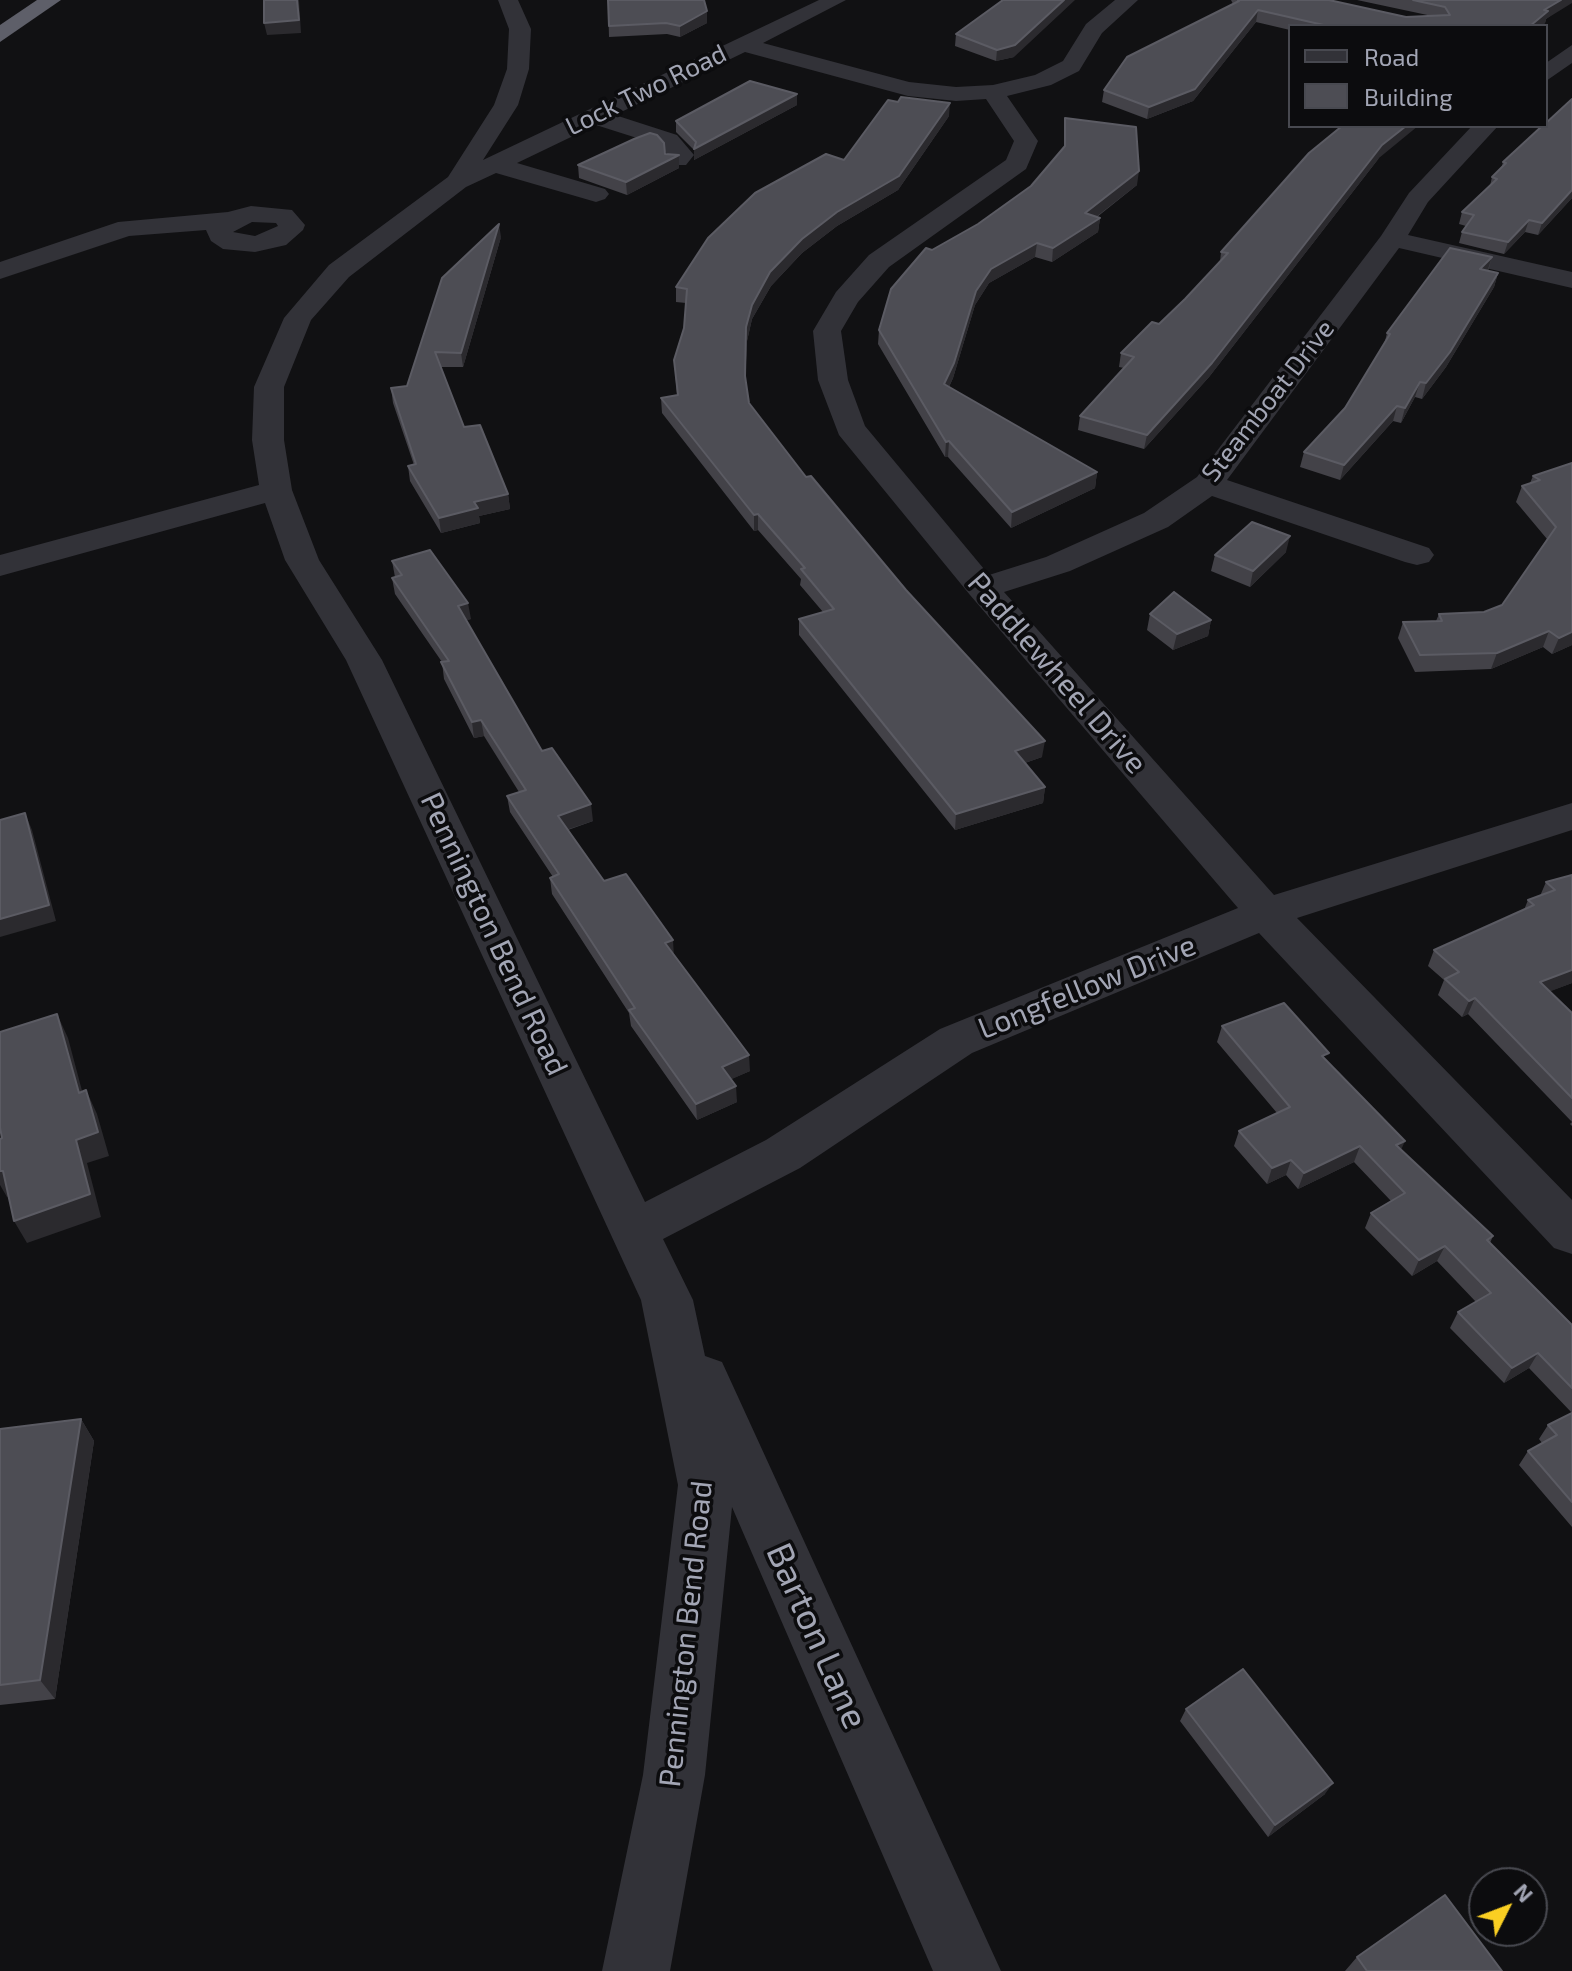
<!DOCTYPE html>
<style>
body{margin:0}
#map{position:relative;width:1572px;height:1971px;overflow:hidden;background:#111113;font-family:"Exo 2",sans-serif}
canvas{display:block}
.legend{position:absolute;left:1288px;top:24px;width:260px;height:104px;box-sizing:border-box;background:#0c0c0e;border:2px solid #484950;margin:0;padding:10px 14px;list-style:none;font-size:24px;color:#a2a5b4}
.legend li{display:flex;align-items:center;gap:16px;height:40px}
.legend b{width:40px;border:2px solid #484950}
.north{position:absolute;left:1468px;top:1867px;width:80px;height:80px;box-sizing:border-box;background:#0c0c0e;border:2px solid #484950;border-radius:50%;rotate:48deg;font-size:22px;font-weight:700;line-height:32px;text-align:center;color:#a2a5b4}
.north::after{content:'';display:block;margin:auto;width:28px;height:36px;background:#facf22;clip-path:polygon(50% 0,100% 100%,50% 72%,0 100%)}
</style>
<div id="map">
<canvas width="1572" height="1971"></canvas>
<ul class="legend">
<li><b style="height:10px;background:#323238"></b>Road</li>
<li><b style="height:22px;background:#4d4d54"></b>Building</li>
</ul>
<div class="north">N</div>
</div>
<script>
const g = document.querySelector('canvas').getContext('2d');
g.lineJoin = 'round';
const toPath = rows => new Path2D(rows.map(r => 'M' + r).join(''));
function fill(path, color) { g.fillStyle = color; g.fill(path, 'evenodd'); }
function stroke(path, color, width, dash) { g.strokeStyle = color; g.lineWidth = width; g.lineCap = dash ? 'butt' : 'round'; g.setLineDash(dash || []); g.stroke(path); }
function label(font, color, halo, rows, align = 'center') {
  g.font = font + ' "Exo 2",sans-serif'; g.lineWidth = 7; g.setLineDash([]); g.textBaseline = 'middle'; g.strokeStyle = halo; g.fillStyle = color; for (const [text, x, y, turn = 0] of rows) {
    g.save(); g.translate(x, y); g.rotate((+turn || 0) * Math.PI / 180); g.textAlign = isNaN(turn) ? turn : align; if (halo) g.strokeText(text, 0, 0); g.fillText(text, 0, 0); g.restore();
  }
}
fill(toPath([
 [498,0,518,0,531,29,529,69,518,105,483,160,819,0,846,0,763,43,909,82,956,87,993,85,1035,75,1063,61,1086,24,1115,0,1138,0,1102,33,1079,71,1051,85,1007,96,1038,141,1026,169,889,267,858,302,841,331,848,380,865,426,989,575,1046,557,1144,513,1197,477,1381,236,1409,193,1472,126,1498,126,1428,202,1408,235,1572,272,1572,288,1399,248,1227,480,1429,548,1434,555,1429,562,1417,565,1405,562,1212,496,1168,527,1070,571,1004,592,1274,895,1572,803,1572,830,1297,918,1572,1200,1572,1254,1554,1248,1259,933,972,1053,800,1168,663,1239,693,1300,705,1356,722,1362,1001,1971,933,1971,732,1507,705,1775,670,1971,602,1971,643,1775,678,1485,641,1300,346,660,285,560,265,503,0,576,0,555,259,485,252,440,254,387,284,318,329,265,448,177,494,105,507,69,509,29,498,0],
 [745,52,908,96,956,101,986,99,1014,141,1006,160,869,255,836,292,813,331,818,380,839,435,970,595,1238,908,940,1029,766,1140,645,1202,382,660,319,560,292,490,284,440,284,387,311,320,349,277,466,187,496,173,596,202,605,199,609,194,605,189,517,163,596,125,659,145,668,155,665,160,668,165,686,165,694,155,677,135,615,115,745,52],
 [1572,45,1572,63,1546,81,1546,63,1572,45],
 [251,206,292,210,305,225,303,230,286,245,255,252,223,249,211,241,206,230,129,236,0,279,0,262,118,222,228,212,251,206],
 [252,222,276,223,278,226,255,236,233,232,252,222]
]), '#323238');
fill(toPath([
 [37,0,61,0,0,42,0,25,37,0]
]), '#5e5f69');
fill(toPath([
 [608,0,707,11,707,23,680,37,667,34,609,37],
 [1003,0,1014,57,996,61,955,46,956,34],
 [1231,0,1329,0,1406,17,1432,16,1357,0,1572,0,1546,19,1545,23,1541,26,1290,26,1290,30,1256,22,1193,101,1147,119,1102,102,1104,90,1233,4],
 [797,105,694,160,694,150,676,132,676,121],
 [949,116,898,190,837,226,802,253,771,286,752,319,747,341,745,380,749,403,806,477,1042,757,1025,763,1045,787,1043,803,955,830,799,635,799,619,823,612,800,585,801,579,758,530,754,531,662,413,661,398,677,395,674,360,684,328,686,303,676,302,676,287,844,160],
 [1065,118,1137,185,1097,217,1100,218,1098,232,1052,262,1035,257,989,283,975,305,953,378,949,387,1097,472,1095,488,1011,528,948,457,945,457,878,344,879,330,932,250,978,224,1031,186,1064,148],
 [1542,126,1572,198,1538,235,1525,232,1504,254,1459,243,1462,232,1466,226,1459,224,1462,212,1490,186,1492,177,1501,169,1503,162],
 [665,154,679,155,679,168,627,195,579,178,578,165],
 [1379,158,1209,377,1144,449,1078,430,1080,416,1124,368,1119,367,1121,353,1159,324,1185,299,1220,262,1221,252],
 [501,237,463,367,441,367,464,427,508,494,510,509,479,516,480,523,441,533,410,481,408,466,414,465,393,403,391,388,407,386],
 [1492,257,1488,271,1498,273,1494,287,1446,367,1422,399,1415,397,1401,423,1393,421,1340,480,1300,467,1304,452,1345,408,1384,345,1387,333],
 [1572,463,1572,645,1552,654,1543,647,1491,669,1415,672,1398,638,1403,622,1436,621,1439,614,1484,612,1502,605,1547,539,1516,502,1522,486,1530,483,1533,476],
 [1286,552,1250,587,1211,571,1215,555],
 [392,561,471,619,466,620,542,751,593,821,568,830,604,881,674,955,750,1071,731,1079,737,1102,697,1120,631,1026,629,1013,552,894,550,878,553,877,510,812,507,796,519,792,484,736,474,738,444,679,442,662,395,594,392,578,395,577],
 [1150,614,1211,620,1208,636,1173,650,1147,630],
 [1572,875,1572,983,1550,991,1572,1013,1572,1126,1570,1124,1572,1122,1468,1014,1462,1017,1438,995,1444,980,1428,966,1434,950,1524,910,1528,900,1540,896,1546,882],
 [1222,1026,1326,1060,1401,1150,1493,1236,1490,1243,1572,1325,1572,1527,1519,1465,1528,1451,1542,1443,1539,1439,1548,1425,1572,1413,1529,1368,1504,1383,1450,1328,1458,1312,1476,1302,1437,1261,1412,1276,1365,1228,1371,1213,1391,1201,1354,1162,1298,1189,1286,1175,1267,1184,1234,1146,1239,1131,1277,1113,1217,1042],
 [81,1419,94,1441,55,1699,0,1705,0,1429],
 [1186,1709,1325,1794,1268,1837,1180,1721],
 [1357,1957,1502,1971,1345,1971]
]), '#434248');
fill(toPath([
 [297,0,299,0,301,33,267,35,264,23],
 [1064,0,1075,0,1014,57,996,61,997,50],
 [1561,0,1572,0,1572,3,1546,19,1545,23,1541,26,1530,26,1544,10],
 [1258,10,1256,22,1193,101,1147,119,1149,107],
 [707,11,707,23,680,37,680,26],
 [797,94,797,105,694,160,694,149],
 [950,103,949,116,898,190,837,226,802,253,771,286,752,319,747,341,745,391,746,327,752,305,770,272,802,239],
 [1406,126,1418,126,1379,158,1209,377,1144,449,1147,435,1382,145],
 [679,155,679,168,627,195,626,182],
 [1139,171,1137,185,1083,227,1085,213],
 [1572,190,1572,198,1538,235,1542,223],
 [1100,218,1098,232,1052,262,1053,248],
 [1529,220,1525,232,1504,254,1508,242],
 [499,224,501,237,463,367,461,353],
 [1037,243,1035,257,989,283,975,305,953,378,943,399,944,384,976,291,991,269],
 [1492,257,1487,272,1480,269],
 [1498,273,1494,287,1446,367,1422,399,1426,383],
 [1420,382,1415,397,1401,423,1405,408],
 [1397,406,1393,421,1340,480,1344,465],
 [949,441,948,457,945,457,946,442],
 [1097,472,1095,488,1011,528,1012,512],
 [508,494,510,509,479,516,480,523,441,533,439,518,474,502],
 [758,514,758,530,754,531,754,515],
 [1290,536,1286,552,1250,587,1253,571],
 [468,603,471,619,461,622,458,606],
 [1211,620,1208,636,1173,650,1177,634],
 [1549,631,1543,647,1491,669,1497,653],
 [1572,632,1572,645,1552,654,1559,638],
 [481,720,484,736,474,738,472,722],
 [1045,741,1042,757,1013,767,1015,751],
 [1045,787,1043,803,955,830,956,814],
 [591,804,593,821,560,832,558,816],
 [25,813,32,830,56,921,0,937,0,919],
 [673,940,674,957,665,943],
 [1572,970,1572,983,1533,998,1540,982],
 [1475,998,1468,1014,1462,1017,1469,1001],
 [57,1014,68,1038,89,1117,79,1093],
 [749,1055,750,1071,723,1083,722,1067],
 [736,1086,737,1102,697,1120,696,1104],
 [86,1090,97,1114,109,1156,87,1163,101,1217,27,1243,14,1221,76,1140],
 [1405,1141,1398,1157,1396,1145],
 [1360,1146,1354,1162,1298,1189,1304,1173],
 [1291,1160,1286,1175,1267,1184,1272,1168],
 [0,1171,3,1171,15,1194,7,1197,0,1185],
 [1445,1246,1437,1261,1412,1276,1419,1260],
 [1538,1353,1529,1368,1504,1383,1512,1368],
 [81,1419,94,1441,55,1699,40,1680],
 [1333,1783,1325,1794,1268,1837,1275,1825]
]), '#2b2a2e');
const building = toPath([
 [264,0,297,0,299,20,264,23,264,0],
 [608,0,704,0,707,11,680,26,666,23,609,26,608,0],
 [1003,0,1064,0,1015,45,997,50,956,34,1003,0],
 [1238,0,1329,0,1406,17,1450,15,1445,7,1413,0,1561,0,1544,10,1548,11,1530,26,1328,26,1258,10,1195,89,1149,107,1104,90,1127,57,1239,1,1238,0],
 [750,81,797,94,694,149,696,142,676,121,750,81],
 [901,97,950,103,899,176,837,212,802,239,770,272,752,305,746,327,745,376,749,403,806,477,811,476,906,590,1045,741,1015,751,1045,787,956,814,799,619,834,609,801,569,805,568,758,514,754,515,661,398,678,395,674,360,684,328,687,289,676,287,708,238,755,193,826,154,844,160,888,100,898,102,901,97],
 [1572,99,1572,190,1542,223,1529,220,1508,242,1462,232,1474,215,1462,212,1497,179,1492,177,1506,163,1503,162,1542,126,1546,126,1546,123,1572,99],
 [1065,118,1136,127,1139,171,1085,213,1100,218,1053,248,1037,243,991,269,976,291,954,363,944,384,1097,472,1012,512,949,441,946,442,879,330,891,289,926,248,932,250,978,224,1031,186,1065,146,1065,118],
 [1342,126,1406,126,1382,145,1212,363,1147,435,1080,416,1134,357,1121,353,1152,322,1159,324,1185,299,1228,253,1221,252,1309,153,1342,126],
 [650,133,657,135,664,143,665,154,679,155,626,182,578,165,634,139,650,133],
 [499,224,461,353,435,352,464,427,480,425,508,494,474,502,478,508,439,518,408,466,416,464,391,388,407,386,442,278,499,224],
 [1450,248,1492,257,1480,269,1498,273,1450,352,1426,383,1420,382,1405,408,1397,406,1344,465,1304,452,1345,408,1390,334,1387,333,1450,248],
 [1572,463,1572,632,1559,638,1549,631,1497,653,1420,655,1403,622,1442,621,1439,614,1484,612,1502,605,1556,527,1522,486,1540,480,1533,476,1572,463],
 [1252,522,1290,536,1253,571,1215,555,1252,522],
 [430,550,468,603,458,606,542,751,552,748,591,804,558,816,604,881,626,874,673,940,665,943,749,1055,722,1067,736,1086,696,1104,629,1010,635,1008,550,878,559,874,507,796,526,790,481,720,472,722,441,662,449,661,392,578,402,575,392,561,430,550],
 [1174,592,1211,620,1177,634,1150,614,1174,592],
 [25,813,49,905,0,919,0,820,25,813],
 [1572,875,1572,970,1540,982,1572,1013,1572,1098,1475,998,1469,1001,1445,979,1459,972,1434,950,1534,905,1528,900,1555,890,1546,882,1572,875],
 [1284,1003,1329,1053,1322,1056,1405,1141,1396,1145,1493,1236,1487,1240,1572,1325,1572,1388,1538,1353,1512,1368,1458,1312,1491,1293,1445,1246,1419,1260,1371,1213,1405,1193,1360,1146,1304,1173,1291,1160,1272,1168,1239,1131,1290,1107,1222,1026,1284,1003],
 [57,1014,79,1093,86,1090,98,1132,76,1140,90,1194,14,1221,3,1171,0,1171,0,1139,2,1138,0,1128,0,1032,57,1014],
 [1572,1413,1572,1502,1528,1451,1557,1435,1548,1425,1572,1413],
 [81,1419,40,1680,0,1685,0,1429,81,1419],
 [1243,1669,1333,1783,1275,1825,1186,1709,1243,1669],
 [1445,1895,1502,1971,1367,1971,1357,1957,1445,1895]
]);
fill(building, '#4d4d54');
stroke(building, '#5b5b63', 2);
label('26px', '#a2a5b4', '#0c0c0e', [
 ["Lock Two Road",646,90,-26],
 ["Steamboat Drive",1268,401,-52]
]);
label('30px', '#a2a5b4', '#0c0c0e', [
 ["Paddlewheel Drive",1057,673,49],
 ["Pennington Bend Road",494,934,65],
 ["Longfellow Drive",1087,987,-22],
 ["Pennington Bend Road",686,1634,-84]
]);
label('36px', '#a2a5b4', '#0c0c0e', [
 ["Barton Lane",817,1636,66]
]);
</script>
